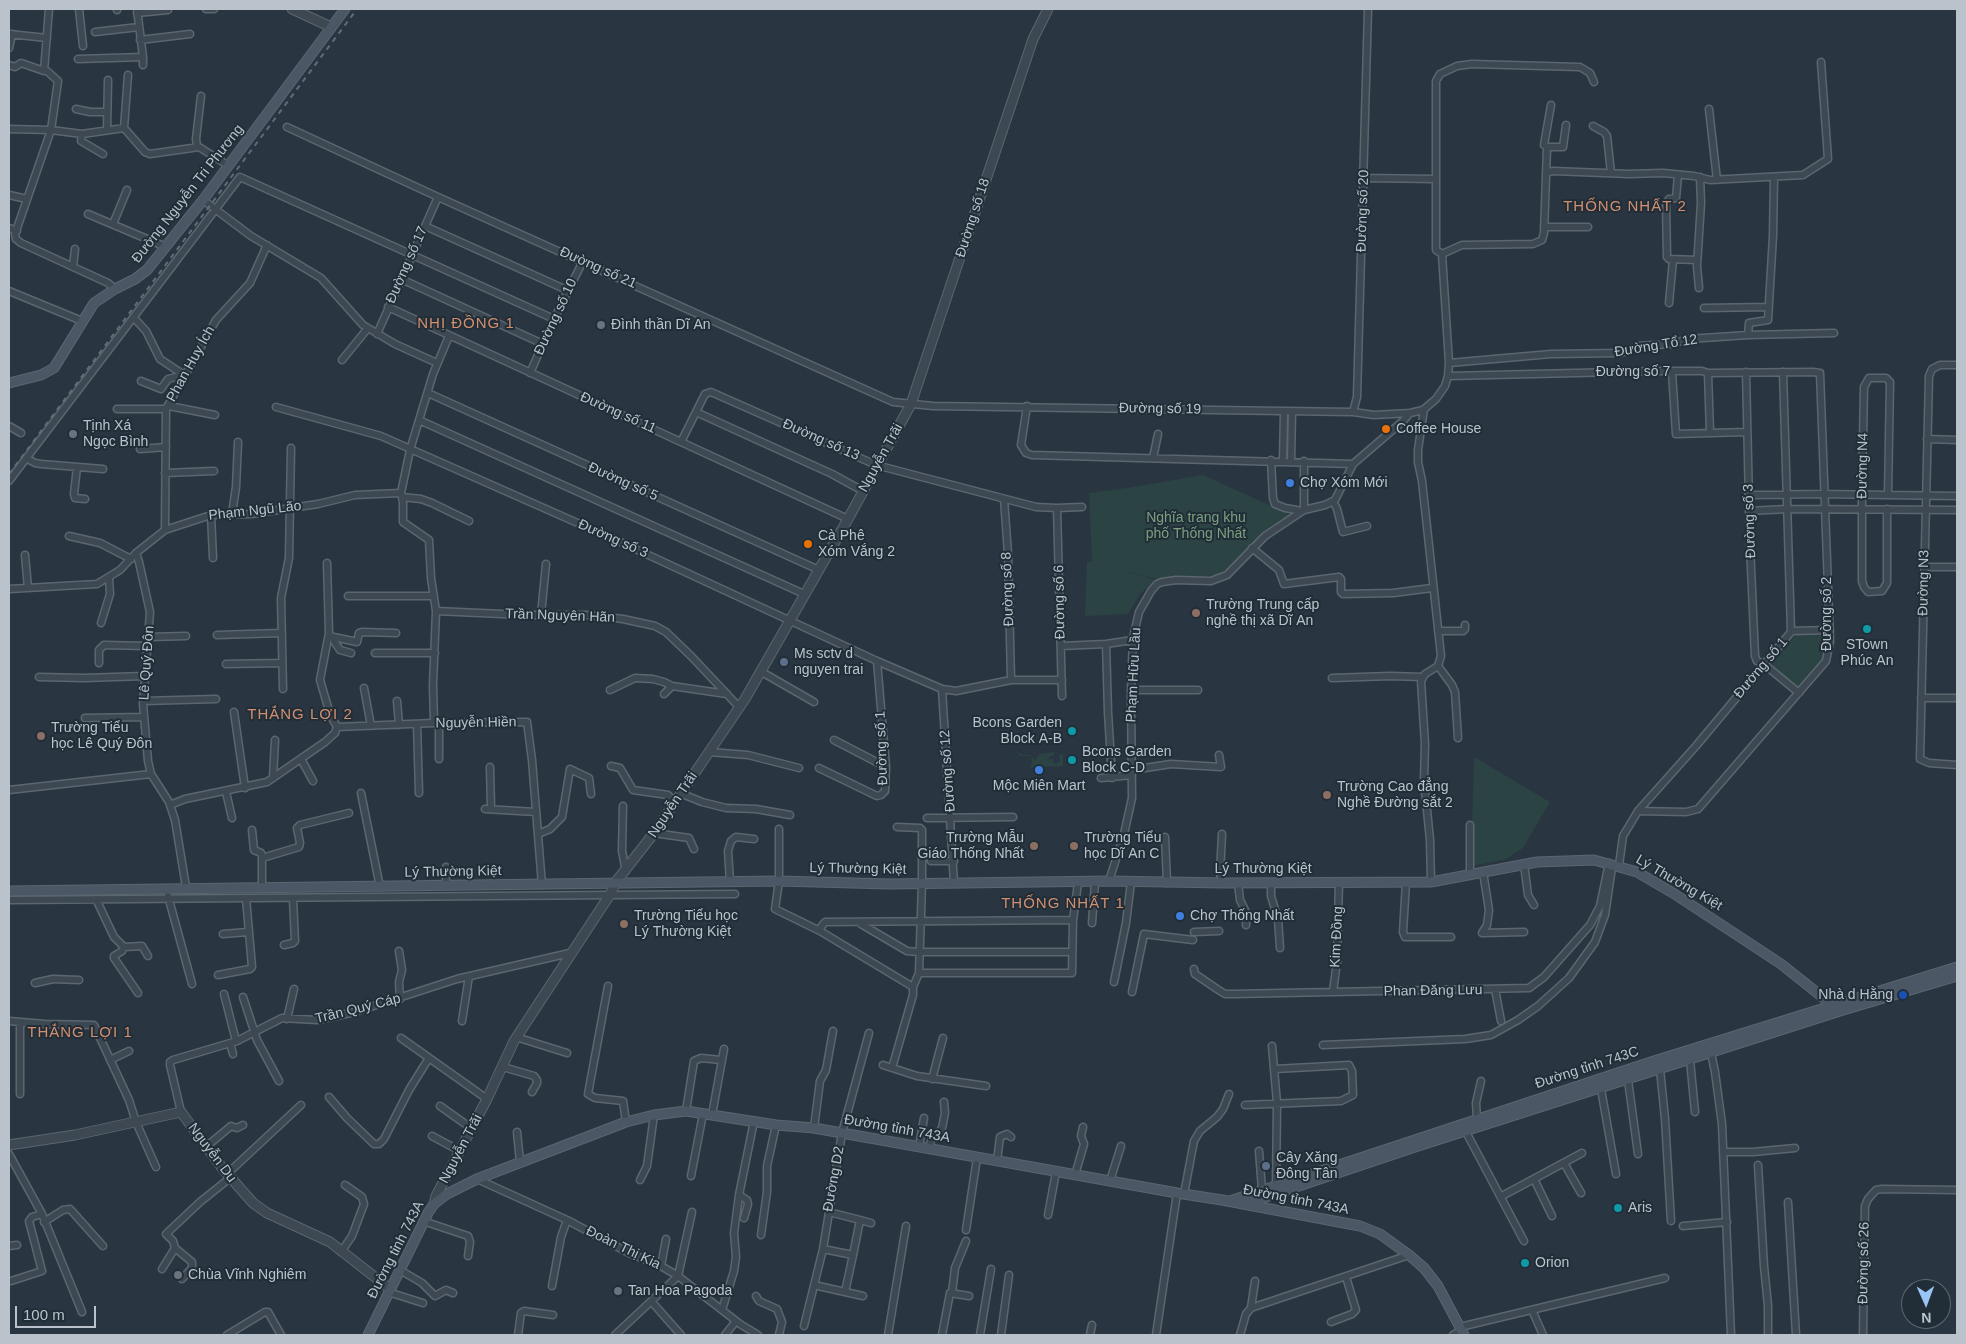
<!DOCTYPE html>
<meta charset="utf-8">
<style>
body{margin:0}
#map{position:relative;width:1966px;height:1344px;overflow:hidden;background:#293642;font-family:Arial,sans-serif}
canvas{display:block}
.frame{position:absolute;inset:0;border:10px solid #bac3cc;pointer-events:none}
.north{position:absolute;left:1901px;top:1279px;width:50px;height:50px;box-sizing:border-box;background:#212d37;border:1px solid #5e6973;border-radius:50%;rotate:178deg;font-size:14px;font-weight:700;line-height:20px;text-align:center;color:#bac3cc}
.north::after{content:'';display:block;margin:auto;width:18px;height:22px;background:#98c5f3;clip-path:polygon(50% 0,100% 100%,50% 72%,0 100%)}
.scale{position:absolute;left:15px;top:1306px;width:81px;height:22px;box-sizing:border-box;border:2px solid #bac3cc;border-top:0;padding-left:6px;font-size:15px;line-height:18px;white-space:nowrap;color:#bac3cc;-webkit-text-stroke:4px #212d37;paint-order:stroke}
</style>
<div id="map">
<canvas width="1966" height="1344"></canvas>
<div class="frame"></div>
<div class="north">N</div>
<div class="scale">100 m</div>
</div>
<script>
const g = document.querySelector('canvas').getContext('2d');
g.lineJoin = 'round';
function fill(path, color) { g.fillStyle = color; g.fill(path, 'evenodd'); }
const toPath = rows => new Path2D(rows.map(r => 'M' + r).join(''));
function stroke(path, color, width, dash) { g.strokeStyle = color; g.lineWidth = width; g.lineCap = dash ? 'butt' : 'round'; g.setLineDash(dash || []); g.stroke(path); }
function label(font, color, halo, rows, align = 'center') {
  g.font = font + ' Arial,sans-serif'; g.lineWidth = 4; g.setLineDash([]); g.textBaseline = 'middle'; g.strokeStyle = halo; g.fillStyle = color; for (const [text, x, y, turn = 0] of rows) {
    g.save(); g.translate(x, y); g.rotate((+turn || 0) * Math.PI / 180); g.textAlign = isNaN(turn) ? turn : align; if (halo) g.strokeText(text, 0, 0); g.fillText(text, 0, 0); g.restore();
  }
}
fill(toPath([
 [1203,475,1291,515,1221,575,1156,579,1122,570,1155,580,1140,594,1128,614,1085,616,1087,562,1092,562,1089,493,1127,488],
 [1800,634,1822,635,1826,639,1826,643,1824,659,1802,685,1798,687,1794,686,1773,667,1773,663,1796,635],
 [1016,751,1023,755,1030,755,1035,760,1040,754,1054,752,1055,754,1049,757,1049,760,1054,758,1053,762,1056,764,1060,761,1059,755,1063,754,1063,766,1036,767,1036,762,1036,767,1030,768,1032,763,1031,756,1020,756],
 [1474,757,1550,802,1523,848,1504,860,1471,866]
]), '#2b4343');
const minor = toPath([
 [79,9,83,46],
 [117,9,117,10],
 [206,9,214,9],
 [137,13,168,10],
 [95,32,139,27],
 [9,34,47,38],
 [140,40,190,34],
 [9,48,12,34],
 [143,57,143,65],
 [78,59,143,57,137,9],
 [9,65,15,67,21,63,44,71,49,9],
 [47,71,58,81,51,130,15,234,16,239,21,243,108,283,115,289],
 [76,109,90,112,107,112],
 [1709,109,1717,180],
 [1593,126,1604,132,1607,136,1611,173],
 [287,127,438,197,893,402,933,406,1353,412,1374,415,1410,413,1423,410,1436,399,1445,386,1448,376,1449,363,1442,254,1462,245,1533,244,1542,240,1544,233,1547,147,1544,145,1551,105],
 [124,128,128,75],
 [9,129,51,130,82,134,124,128,145,152,150,154,199,147,229,166],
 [107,130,108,80],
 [82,134,81,141,103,154],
 [197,146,196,139,201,96],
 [1547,147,1563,147,1566,125],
 [1546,173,1553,171,1629,174,1663,173,1694,176,1710,180,1803,175,1828,159,1821,62],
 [1678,175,1676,198,1669,199,1666,204,1667,257,1669,259,1697,260],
 [1365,178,1436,179],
 [9,195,27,199],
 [203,200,251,236,321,278,363,325,395,344,437,363],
 [88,214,166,247],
 [113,224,127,190],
 [425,226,569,291],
 [1544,227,1588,227],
 [9,228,17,231],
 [1442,254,1436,250,1436,81,1440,74,1457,66,1472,64,1580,67,1590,73,1594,82],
 [73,267,75,249],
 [401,279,543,344],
 [1699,288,1697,266,1701,203,1700,177],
 [9,291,82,321],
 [1669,303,1673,260],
 [388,307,848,519],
 [1704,308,1768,307],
 [134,318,146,331,160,359,184,375],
 [377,334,438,197],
 [1748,335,1749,323,1768,320,1773,236,1774,178],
 [342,360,368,328],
 [1449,363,1551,354,1621,353,1639,346,1671,344,1688,339,1748,335,1834,333],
 [1957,365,1940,365,1932,369,1929,376,1920,759,1929,763,1957,765],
 [1672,372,1676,434,1747,432],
 [1746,372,1750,546,1755,656,1757,661,1765,665,1799,693],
 [530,373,554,319,583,261],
 [1708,373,1710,433],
 [1448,376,1661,371,1702,371,1708,373,1813,372,1820,373,1830,641,1826,661,1698,809,1686,812,1638,811],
 [141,381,161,389,168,379,184,375],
 [428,393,819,570],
 [169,406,215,415],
 [1027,406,1021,445,1026,453,1032,455,1353,464],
 [276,407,381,436,616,540,877,661,942,689,956,691,1011,680,1062,680],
 [117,409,166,409],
 [1424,409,1418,450,1418,462,1422,481,1441,656,1438,666,1425,674,1421,681,1425,744,1424,780,1430,840,1431,882],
 [696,412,832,474,863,491],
 [1353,412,1357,397,1368,9],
 [419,420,804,594],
 [9,426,21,433],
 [1927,439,1957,440],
 [681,442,705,394,711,392,876,465,1036,507,1057,508,1082,507],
 [140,449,166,447],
 [26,458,35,463,41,464,103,469],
 [1153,458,1158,434],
 [1271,460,1273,498,1275,504,1285,508,1302,511],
 [1283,461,1284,412],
 [1291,461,1292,412],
 [77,467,74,494,75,498,85,499],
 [165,473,214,471],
 [9,481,240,177,554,319],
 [1749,495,1821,494,1957,496],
 [402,497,421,499,432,503,469,521],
 [1004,499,1008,554,1011,680],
 [1333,501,1337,509,1343,532,1367,526],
 [1057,508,1062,696],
 [1887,509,1887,583,1882,591,1868,592,1864,587,1862,581,1862,495,1864,387,1869,378,1886,378,1890,382,1888,495],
 [1304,510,1304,461],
 [1749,511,1787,509,1957,510],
 [232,514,236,487,238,442],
 [211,515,213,558],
 [165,530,166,409,216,320,250,283,267,245],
 [69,536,100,543,131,559],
 [1252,548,1279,570,1284,584,1339,577,1341,579,1341,592,1343,594,1393,593,1432,588],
 [136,553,139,562,150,612,143,704,148,761,151,774,169,802,175,820,186,887],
 [25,555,28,588],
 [327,563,329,633,320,680,330,714,337,727],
 [1924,567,1957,567],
 [9,589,97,584,120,570,136,553,165,530,211,515,251,514,318,504,355,495,401,493],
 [348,596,434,596],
 [436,611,524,615,587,615,623,619,655,626,666,632,691,656,739,707],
 [541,615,546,564],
 [101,623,110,594,109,578],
 [1438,631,1463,631,1465,629,1465,625],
 [1791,631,1830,630],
 [217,635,282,633],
 [329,636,357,642,359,633,362,632,396,633],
 [148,637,186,636],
 [334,637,334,641,340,650,351,653],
 [1106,644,1108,712,1112,778],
 [1061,646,1106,644,1133,640],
 [375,653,435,653],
 [99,663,99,650,104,645,147,646],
 [226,664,282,663],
 [1438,666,1452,685,1455,692,1458,738],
 [760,671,814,702],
 [39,677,84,678,145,676],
 [1332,678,1390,676,1423,677],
 [364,688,371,726],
 [283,689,281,598,289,558,291,448],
 [942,689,954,883],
 [610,690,635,678,653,679,664,682,672,686,727,694],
 [1131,690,1198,690],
 [664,694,672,686],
 [1921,698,1957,698],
 [143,701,216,699],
 [397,701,399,725],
 [234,712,245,788],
 [85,718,144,717],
 [434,723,433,685,436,611,431,578,429,540,403,522,403,502,401,493,410,450,433,374,449,336],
 [417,724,419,793],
 [337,727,434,723,527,722,532,760,542,885],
 [834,740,886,767],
 [709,752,748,755,799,768],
 [301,759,313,781],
 [439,759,439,723],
 [611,766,620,768,633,790,668,795,675,802],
 [490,767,491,809],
 [819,768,877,796,881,795,885,791,886,767,877,661],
 [1132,770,1171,764,1221,767,1219,755],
 [273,778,275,740],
 [1101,778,1132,775],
 [9,790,151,774],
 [226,792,232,818],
 [361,793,380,887],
 [680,793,702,802,726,808,756,809,790,815],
 [170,805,185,799,267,782,325,742,335,733,337,727],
 [623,806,622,851,626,871],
 [485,809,536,812],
 [927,818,1013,817],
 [1470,825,1470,875],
 [779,829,779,881,775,909,820,931],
 [252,830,254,850,261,853,262,856,262,887],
 [654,833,689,838,694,849],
 [538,834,550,829,562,817,570,769,589,778,591,794],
 [1222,834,1220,873,1222,883],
 [1165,837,1167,883],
 [262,858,299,847,300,843,297,828,300,825,349,813],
 [931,861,954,861],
 [1524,864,1528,895,1534,905],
 [1619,865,1623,836,1638,811,1696,746,1791,632,1783,372],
 [1483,872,1489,910,1487,925,1482,933,1524,932],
 [1109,881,1124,834,1132,798,1131,690,1133,638,1139,612,1151,591,1157,584,1162,582,1176,580,1211,581,1227,575,1265,536,1304,510,1325,505,1335,500,1353,464,1403,421,1410,413],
 [730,882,728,851,731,841,736,837,754,839],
 [1406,882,1403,932,1405,937,1451,937],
 [1238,883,1240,900,1246,912,1246,925],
 [1271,883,1271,896,1278,919,1280,948],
 [446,886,446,867],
 [168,896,192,984],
 [96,899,114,937,124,947,142,946,148,956],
 [9,900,735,894],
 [1092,923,1095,882],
 [861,924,907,951,918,952,1072,952],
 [1194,932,1219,931],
 [223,934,248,932],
 [284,945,293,943,295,941,293,899],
 [124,947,122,951,114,956,114,958,138,993],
 [399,951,402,970,399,982,400,999],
 [1194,969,1195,974,1217,989,1225,994,1233,994,1529,988,1544,977,1590,925,1600,906,1609,863],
 [919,973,1072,973,1073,920,1078,883],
 [218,975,250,969,252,967,246,898],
 [1114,982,1126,923,1131,882],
 [35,983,53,979,79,980],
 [608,986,588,1094,595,1098,623,1101,626,1122],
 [913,987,820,931,821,927,825,922,1073,920],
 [1495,989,1501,1021],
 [1132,992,1144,934,1193,940],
 [1333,992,1337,961,1339,882],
 [224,994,236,1041],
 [243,997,257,1040,279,1081],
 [287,1019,294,989],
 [9,1021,45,1024,94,1025,129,1100,136,1122,156,1167],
 [462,1021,469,976],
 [516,1037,567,1053],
 [401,1038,487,1099],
 [230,1043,233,1054],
 [1323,1045,1465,1039,1491,1035,1518,1020,1538,1006,1569,978,1595,942,1605,915,1612,867],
 [1272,1046,1277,1103,1276,1186],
 [1711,1053,1715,1072,1722,1124,1731,1335],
 [110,1060,129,1051],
 [1690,1060,1695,1112],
 [883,1065,917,1076,986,1086],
 [503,1067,534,1076,537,1080,537,1083,532,1092],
 [892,1068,913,995,913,987,919,973,922,883,922,830,920,828,897,827],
 [1660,1069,1665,1119,1671,1221],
 [932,1079,943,1038],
 [1628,1080,1638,1154],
 [1601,1089,1616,1174],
 [20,1094,20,1022],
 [329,1097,347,1118,374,1144,379,1144,384,1139,409,1090,429,1058],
 [1245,1105,1341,1101,1353,1095,1352,1071,1349,1065,1275,1069],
 [440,1106,471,1128],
 [686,1111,694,1061,701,1058,721,1060],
 [181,1112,170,1065,170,1062,173,1060,237,1041,282,1018,317,1020,355,1012,457,979,570,953],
 [712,1115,724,1049],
 [1477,1119,1476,1103,1481,1081],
 [814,1128,820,1081,826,1070,833,1031],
 [517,1132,520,1162],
 [1466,1132,1524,1241],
 [432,1136,460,1151],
 [207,1146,231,1126,237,1128,243,1125],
 [919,1147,924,1118],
 [929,1149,932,1137,940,1131,942,1128,945,1113,944,1102],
 [1259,1151,1262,1190],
 [1723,1152,1753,1152,1795,1148],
 [9,1154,42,1214,82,1312],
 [997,1161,1000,1137,1007,1134,1011,1137],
 [1564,1163,1581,1193],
 [1758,1165,1764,1266,1768,1306,1768,1335],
 [227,1174,301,1105],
 [1075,1175,1084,1144,1081,1136,1083,1127],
 [691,1176,703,1114],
 [477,1179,567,1220,629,1253,661,1266,678,1276,740,1324,758,1335],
 [1534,1179,1552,1216],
 [640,1180,647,1166,654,1115],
 [1110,1181,1121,1146],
 [1184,1194,1194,1141,1200,1131,1217,1117,1223,1109,1229,1094],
 [1502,1196,1582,1153],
 [1788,1202,1796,1335],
 [1048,1215,1056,1172],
 [744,1218,748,1204,747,1200,739,1195,754,1121],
 [860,1220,871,1223],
 [423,1221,468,1236,470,1242,468,1256],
 [44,1222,63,1210,70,1209,103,1246],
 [1683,1226,1727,1222],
 [966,1230,977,1158],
 [761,1235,767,1192,767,1166,776,1125],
 [9,1246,17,1245],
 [175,1248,192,1262,192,1268,182,1279],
 [823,1249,853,1255,860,1220,829,1212],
 [341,1252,352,1236,364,1204,362,1197,345,1185],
 [661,1266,666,1239],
 [162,1269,175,1248,173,1241,166,1234,200,1202,230,1178],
 [400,1270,422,1283,435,1296,446,1290,453,1293],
 [11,1281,42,1271,29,1221,32,1217,42,1214],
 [814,1285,845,1292,853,1255],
 [552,1286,561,1237,567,1220],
 [388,1292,423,1303],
 [845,1292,863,1296],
 [952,1293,955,1268,966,1241],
 [756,1296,759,1301,777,1309,782,1322,779,1335],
 [651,1301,681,1335],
 [1251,1308,1255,1281],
 [722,1310,734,1271,736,1257,734,1233,739,1195],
 [1532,1310,1543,1335],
 [1331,1322,1352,1314,1356,1310,1346,1277],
 [804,1326,823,1249,842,1133,869,1033],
 [1460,1327,1665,1278],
 [227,1335,265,1312,268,1312,281,1335],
 [518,1335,521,1313,524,1311,553,1315],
 [615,1335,678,1276,692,1212],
 [725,1335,736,1321],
 [888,1335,906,1226],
 [942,1335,950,1293,969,1296],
 [980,1335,991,1269],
 [1001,1335,1009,1275],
 [1090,1335,1092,1325],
 [1156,1335,1177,1193],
 [1240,1335,1246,1314,1251,1308,1409,1255],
 [1453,1335,1462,1330],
 [1863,1335,1865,1206,1868,1199,1876,1190,1882,1189,1957,1190]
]);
const tertiary = toPath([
 [292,9,331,27],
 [9,1145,75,1135,181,1112,223,1169,253,1203,267,1213,330,1242,390,1289],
 [434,1204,436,1196,487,1099,514,1041,611,893,615,883,654,833,745,699,848,519,911,404,1033,39,1048,9]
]);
const secondary = toPath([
 [9,383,41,375,54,368,94,303,115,289,135,279,147,270,203,200,345,9],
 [9,891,779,881,889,884,1109,881,1225,883,1431,882,1537,862,1594,860,1637,872,1673,893,1781,964,1840,1011],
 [1230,1201,1654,1061,1957,967],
 [1245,1204,1415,1147,1840,1011,1957,976],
 [368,1335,428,1213,434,1204,447,1194,477,1179,626,1122,654,1115,686,1111,776,1125,814,1128,1177,1193,1222,1200,1360,1226,1380,1234,1409,1255,1424,1268,1438,1286,1464,1335]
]);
stroke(minor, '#5b666f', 9);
stroke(tertiary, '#5b666f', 11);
stroke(secondary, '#5b666f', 11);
stroke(minor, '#3d4852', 6);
stroke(tertiary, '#3d4852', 9);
stroke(secondary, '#4b5765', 9);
stroke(toPath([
 [9,474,357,9]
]), '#5f6c79', 2, [5, 5]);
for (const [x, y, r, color] of [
 [601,325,5,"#6b7280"],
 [1386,429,5,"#e8710a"],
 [73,434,5,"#6b7280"],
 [1290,483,5,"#3f7fe0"],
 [808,544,5,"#e8710a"],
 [1196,613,5,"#8d6e63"],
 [1867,629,5,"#0f9aa8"],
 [784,662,5,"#5c6f8a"],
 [1072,731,5,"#0f9aa8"],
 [41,736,5,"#8d6e63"],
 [1072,760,5,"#0f9aa8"],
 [1039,770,5,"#3f7fe0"],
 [1327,795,5,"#8d6e63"],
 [1034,846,5,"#8d6e63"],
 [1074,846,5,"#8d6e63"],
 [1180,916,5,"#3f7fe0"],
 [624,924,5,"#8d6e63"],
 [1903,995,5,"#1a4fb4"],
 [1266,1166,5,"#5c6f8a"],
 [1618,1208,5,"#0f9aa8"],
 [1525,1263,5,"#0f9aa8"],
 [178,1275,5,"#6b7280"],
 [618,1291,5,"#6b7280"]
]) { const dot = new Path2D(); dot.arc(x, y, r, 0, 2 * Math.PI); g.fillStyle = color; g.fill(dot); stroke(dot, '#212d37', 2); }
label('14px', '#bac3cc', '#212d37', [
 ["Đường Nguyễn Tri Phương",188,194,-52],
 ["Đường số 20",1363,211,-88],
 ["Đường số 18",973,218,-72],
 ["Đường số 17",407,265,-66],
 ["Đường số 21",598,268,24],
 ["Đường số 10",556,317,-65],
 ["Đường Tổ 12",1656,346,-9],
 ["Phan Huy Ích",191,364,-61],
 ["Đường số 7",1633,372],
 ["Đường số 19",1160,409,1],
 ["Đường số 11",618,413,24],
 ["Đường số 13",821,440,24],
 ["Nguyễn Trãi",881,458,-61],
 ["Đường N4",1863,466,-89],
 ["Đường số 5",623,482,24],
 ["Phạm Ngũ Lão",255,511,-6],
 ["Đường số 3",1750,521,-92],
 ["Đường số 3",613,539,24],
 ["Đường N3",1924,583,-89],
 ["Đường số 8",1008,589,-92],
 ["Đường số 6",1060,602,-91],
 ["Đường số 2",1827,614,-90],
 ["Trần Nguyên Hãn",560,616,2],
 ["Lê Quý Đôn",147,663,-86],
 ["Đường số 1",1761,668,-50],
 ["Phạm Hữu Lầu",1134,675,-87],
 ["Nguyễn Hiền",476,723,-1],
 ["Đường số 1",882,748,-92],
 ["Đường số 12",948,771,-94],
 ["Nguyễn Trãi",673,805,-56],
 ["Lý Thường Kiệt",858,869,1],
 ["Lý Thường Kiệt",1263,869],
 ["Lý Thường Kiệt",453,872,-1],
 ["Lý Thường Kiệt",1679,883,30],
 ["Kim Đồng",1337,937,-87],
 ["Phan Đăng Lưu",1433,991,-1],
 ["Trần Quý Cáp",358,1009,-14],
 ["Đường tỉnh 743C",1587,1068,-18],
 ["Đường tỉnh 743A",897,1129,10],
 ["Nguyễn Trãi",461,1149,-62],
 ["Nguyễn Du",212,1153,53],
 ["Đường D2",834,1179,-80],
 ["Đường tỉnh 743A",1296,1200,11],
 ["Đoàn Thị Kia",623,1248,26],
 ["Đường tỉnh 743A",396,1250,-63],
 ["Đường số 26",1864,1263,-89]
]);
label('14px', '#bac3cc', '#212d37', [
 ["Đình thần Dĩ An",611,325],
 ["Tịnh Xá",83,426],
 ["Ngọc Bình",83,442],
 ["Coffee House",1396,429],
 ["Chợ Xóm Mới",1300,483],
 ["Cà Phê",818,536],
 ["Xóm Vắng 2",818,552],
 ["Trường Trung cấp",1206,605],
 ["nghề thị xã Dĩ An",1206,621],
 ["STown",1867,645,"center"],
 ["Phúc An",1867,661,"center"],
 ["Ms sctv d",794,654],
 ["nguyen trai",794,670],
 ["Bcons Garden",1062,723,"right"],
 ["Block A-B",1062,739,"right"],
 ["Trường Tiểu",51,728],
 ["học Lê Quý Đôn",51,744],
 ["Bcons Garden",1082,752],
 ["Block C-D",1082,768],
 ["Mộc Miên Mart",1039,786,"center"],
 ["Trường Cao đẳng",1337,787],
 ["Nghề Đường sắt 2",1337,803],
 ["Trường Mẫu",1024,838,"right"],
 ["Giáo Thống Nhất",1024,854,"right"],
 ["Trường Tiểu",1084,838],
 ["học Dĩ An C",1084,854],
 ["Trường Tiểu học",634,916],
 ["Lý Thường Kiệt",634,932],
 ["Chợ Thống Nhất",1190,916],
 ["Nhà d Hằng",1893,995,"right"],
 ["Cây Xăng",1276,1158],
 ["Đông Tân",1276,1174],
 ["Aris",1628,1208],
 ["Orion",1535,1263],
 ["Chùa Vĩnh Nghiêm",188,1275],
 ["Tan Hoa Pagoda",628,1291]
], 'left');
label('14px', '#7aa07f', '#212d37', [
 ["Nghĩa trang khu",1196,518],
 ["phố Thống Nhất",1196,534]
]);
g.letterSpacing = '1px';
label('15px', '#d18f6f', '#212d37', [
 ["THỐNG NHẤT 2",1625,207],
 ["NHỊ ĐỒNG 1",466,324],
 ["THẮNG LỢI 2",300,715],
 ["THỐNG NHẤT 1",1063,904],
 ["THẮNG LỢI 1",80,1033]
]);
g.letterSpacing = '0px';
</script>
